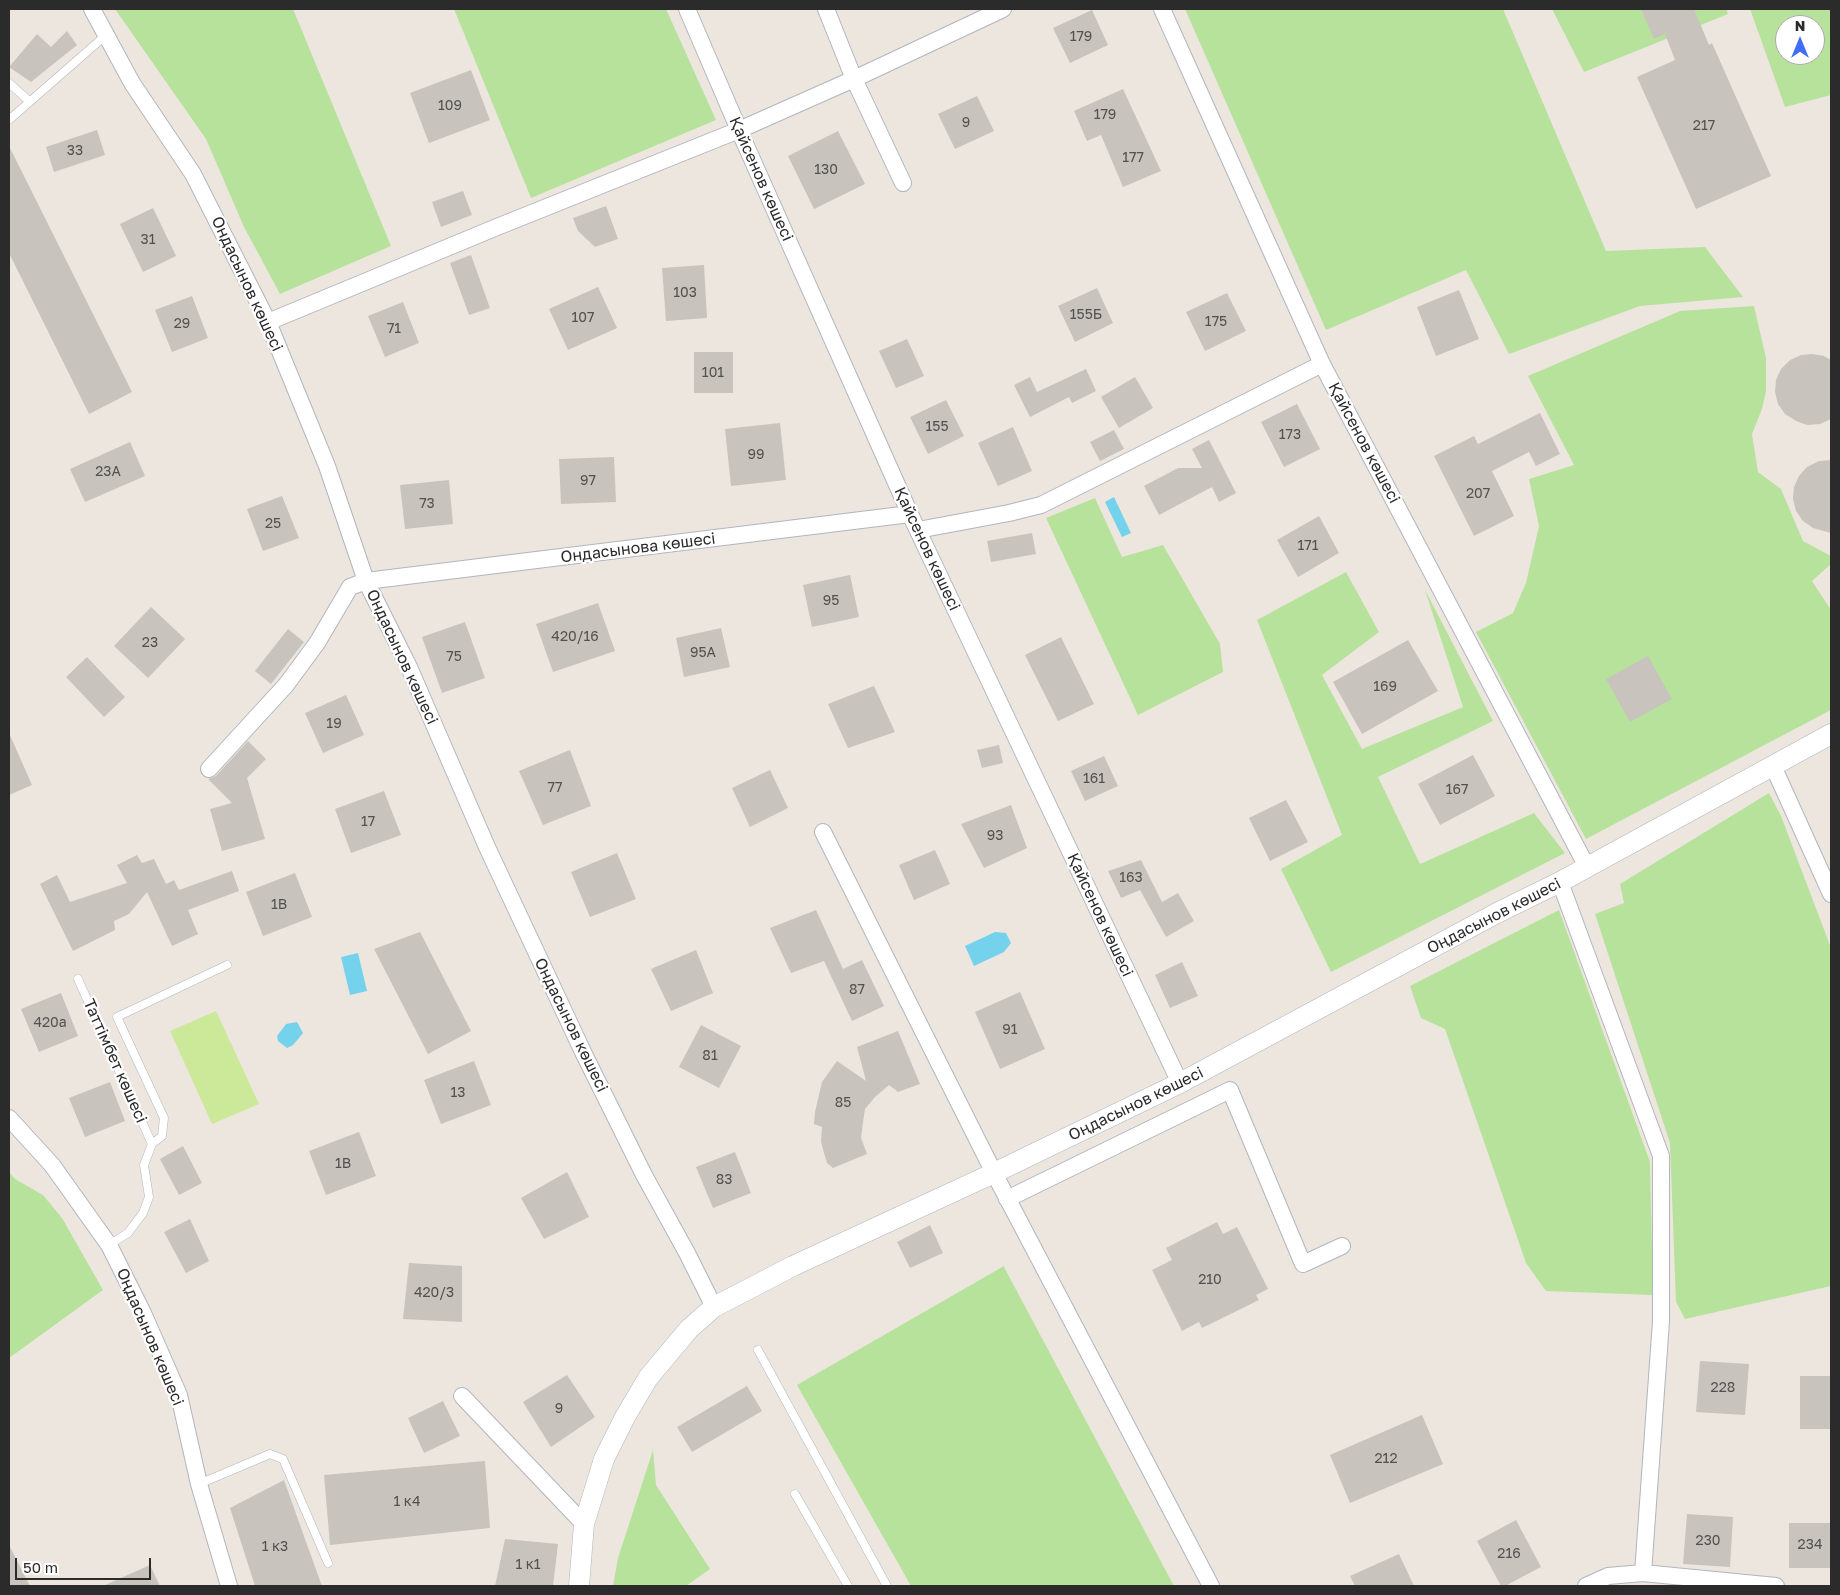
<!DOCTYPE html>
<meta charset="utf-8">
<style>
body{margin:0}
#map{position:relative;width:1840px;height:1595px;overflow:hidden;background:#ede6de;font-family:"Golos Text",sans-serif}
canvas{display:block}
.frame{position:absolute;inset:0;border:10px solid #2b2b2b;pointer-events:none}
.north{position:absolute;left:1775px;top:15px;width:50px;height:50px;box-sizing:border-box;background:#fff;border:1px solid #aaa;border-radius:50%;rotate:0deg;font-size:14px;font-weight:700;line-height:20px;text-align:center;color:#2b2b2b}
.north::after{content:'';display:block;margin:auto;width:18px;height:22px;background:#426df5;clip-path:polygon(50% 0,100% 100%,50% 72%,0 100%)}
.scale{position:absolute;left:15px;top:1558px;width:136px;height:22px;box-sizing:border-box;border:2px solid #2b2b2b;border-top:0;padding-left:6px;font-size:15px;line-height:18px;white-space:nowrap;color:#2b2b2b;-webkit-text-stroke:4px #fff;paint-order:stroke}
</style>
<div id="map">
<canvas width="1840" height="1595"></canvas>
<div class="frame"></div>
<div class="north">N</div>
<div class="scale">50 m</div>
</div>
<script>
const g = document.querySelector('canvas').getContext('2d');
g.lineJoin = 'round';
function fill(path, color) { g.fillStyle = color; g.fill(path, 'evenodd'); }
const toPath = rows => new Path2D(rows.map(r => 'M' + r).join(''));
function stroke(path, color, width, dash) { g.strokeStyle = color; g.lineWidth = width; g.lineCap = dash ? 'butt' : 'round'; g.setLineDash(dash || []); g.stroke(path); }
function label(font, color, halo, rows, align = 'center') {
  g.font = font + ' "Golos Text",sans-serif'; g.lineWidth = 4.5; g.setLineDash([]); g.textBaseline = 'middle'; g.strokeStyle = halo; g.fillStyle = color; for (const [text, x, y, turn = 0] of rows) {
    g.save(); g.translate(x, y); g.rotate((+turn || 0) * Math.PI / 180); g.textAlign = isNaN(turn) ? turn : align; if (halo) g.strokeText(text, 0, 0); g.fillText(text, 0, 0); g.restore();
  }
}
fill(toPath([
 [115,9,293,9,391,246,280,294,244,227,206,139],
 [454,9,666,9,716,120,531,198],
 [1185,9,1503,9,1606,251,1705,247,1743,297,1640,306,1509,354,1466,270,1326,330],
 [1552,9,1726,9,1728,14,1584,72],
 [1750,9,1831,9,1831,95,1785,107],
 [1785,25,1815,25,1815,55,1785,55],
 [1754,306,1766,358,1766,391,1762,409,1752,434,1758,472,1781,489,1803,541,1831,556,1831,564,1812,581,1831,610,1831,710,1586,839,1476,632,1513,613,1526,583,1539,526,1529,479,1574,465,1528,376,1680,311],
 [1095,498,1122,557,1163,545,1220,644,1223,672,1138,715,1046,518],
 [1346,572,1379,632,1322,675,1362,749,1463,707,1425,590,1493,721,1378,777,1420,864,1534,813,1565,853,1331,972,1281,869,1342,835,1257,620],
 [1769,793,1781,816,1831,948,1831,1286,1685,1319,1676,1302,1670,1143,1595,914,1624,903,1620,884],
 [1559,910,1650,1162,1653,1295,1546,1291,1526,1263,1445,1029,1421,1018,1410,986],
 [9,1172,15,1179,43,1195,62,1218,103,1290,9,1358],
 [1004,1266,1004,1267,1174,1586,911,1586,797,1385],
 [653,1450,656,1485,710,1569,686,1586,613,1586,618,1558]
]), '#b7e29c');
fill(toPath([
 [216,1011,259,1104,212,1124,170,1031]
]), '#cbe998');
fill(toPath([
 [1114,497,1131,533,1122,537,1105,502],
 [995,932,1006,933,1011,943,1004,952,974,966,965,946],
 [358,953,367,991,350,995,341,957],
 [297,1022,303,1033,293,1045,287,1048,278,1041,277,1036,286,1024]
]), '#74d2ec');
fill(toPath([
 [1641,9,1694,9,1709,45,1712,43,1771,176,1696,209,1637,77,1675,60,1665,34,1654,39],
 [1092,10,1108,45,1070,63,1053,28],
 [67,31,77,45,31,82,9,67,37,34,51,47],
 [471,70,490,120,429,143,410,93],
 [1123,89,1161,171,1123,187,1101,135,1087,141,1074,111],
 [977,96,994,131,955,149,938,114],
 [97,130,105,155,54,172,46,147],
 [838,131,865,184,814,209,788,156],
 [9,146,132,392,89,414,9,253],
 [463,191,472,215,441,227,432,202],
 [606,206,618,239,595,247,578,231,573,218],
 [153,208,176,256,143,272,120,224],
 [471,255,490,308,469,315,450,263],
 [704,265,707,318,666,321,662,268],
 [598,287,617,328,568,350,549,309],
 [1097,288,1113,323,1075,342,1058,306],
 [1459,290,1479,339,1436,356,1417,307],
 [1227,293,1246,331,1205,351,1186,312],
 [192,296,208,338,172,352,155,310],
 [403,302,419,343,385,357,368,316],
 [907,339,924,376,896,388,879,351],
 [694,352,733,352,733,393,694,393],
 [1812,354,1824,356,1831,360,1831,419,1820,424,1807,425,1796,421,1785,414,1778,404,1775,392,1776,380,1781,369,1790,360,1801,355],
 [1086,369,1096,391,1072,403,1069,397,1030,417,1014,385,1030,377,1037,392],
 [1135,377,1153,408,1119,428,1101,397],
 [946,400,964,436,928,454,910,417],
 [1297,404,1320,449,1284,467,1261,422],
 [1540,413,1560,454,1536,466,1529,452,1492,471,1514,516,1474,536,1434,456,1474,436,1478,444],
 [780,423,786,480,731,486,725,429],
 [1013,427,1032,471,998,486,978,443],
 [1114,430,1124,449,1100,461,1090,442],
 [1209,440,1236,493,1219,502,1212,487,1159,515,1144,486,1178,468,1202,468,1192,449],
 [130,442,145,476,85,502,70,469],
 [614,457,616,502,561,504,559,459],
 [1831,460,1831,533,1813,528,1803,521,1796,511,1793,499,1794,487,1799,476,1807,467,1819,461],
 [449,480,453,524,405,529,400,485],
 [282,496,299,538,263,551,247,509],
 [1319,516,1339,553,1298,577,1277,540],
 [1032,533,1036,554,991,562,987,541],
 [850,575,859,617,812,627,803,585],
 [598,603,615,651,553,672,536,624],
 [151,607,185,639,148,678,114,646],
 [465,622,485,678,442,693,422,637],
 [721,628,730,667,684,677,676,638],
 [288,629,304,642,271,684,255,671],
 [1061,637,1094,704,1058,721,1025,655],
 [1408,640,1438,691,1362,734,1333,682],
 [1648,656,1672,699,1630,722,1606,679],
 [87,657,125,697,104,717,66,677],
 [874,686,895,732,848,748,828,704],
 [346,695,364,735,323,753,305,713],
 [9,733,32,785,9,795],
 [248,741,266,759,247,778,265,839,222,851,210,809,232,803,208,779,216,776],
 [999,745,1003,763,982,768,977,750],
 [570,750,591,806,543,825,519,771],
 [1473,755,1495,796,1440,825,1418,784],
 [1104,756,1118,786,1085,801,1071,771],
 [770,770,788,808,750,827,732,788],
 [384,791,401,835,351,853,335,809],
 [1286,800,1308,842,1270,861,1249,818],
 [1011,805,1027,848,984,868,961,824],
 [935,850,950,884,914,900,899,865],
 [617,853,636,899,590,917,571,872],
 [137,855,142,863,154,859,166,884,174,880,179,890,232,871,239,891,188,910,198,934,172,946,147,892,129,914,114,921,115,930,73,951,40,884,57,875,70,902,127,883,117,865],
 [1141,860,1162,902,1178,893,1194,921,1166,937,1140,890,1121,898,1108,871],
 [295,873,312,917,263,936,246,892],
 [816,910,843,969,862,960,884,1006,852,1021,824,961,791,973,770,928],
 [420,932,471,1031,428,1054,374,949],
 [696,950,713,993,671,1011,651,969],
 [1182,962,1198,996,1170,1008,1155,975],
 [1020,992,1045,1049,1000,1069,975,1012],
 [61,993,78,1036,39,1052,21,1009],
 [701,1025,741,1046,719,1088,679,1067],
 [898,1031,920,1084,898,1092,889,1085,875,1097,865,1109,863,1122,861,1138,867,1154,833,1168,827,1163,824,1153,821,1141,822,1127,814,1124,815,1112,822,1082,837,1061,866,1081,857,1047],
 [474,1061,491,1105,441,1124,424,1080],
 [110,1082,125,1121,85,1137,69,1098],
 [359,1132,376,1176,326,1195,309,1151],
 [183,1146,202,1183,179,1195,160,1159],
 [735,1152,751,1193,713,1208,696,1167],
 [567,1172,589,1217,544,1239,521,1198],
 [190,1219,209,1261,186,1273,164,1232],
 [1217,1222,1223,1234,1237,1227,1268,1289,1256,1295,1259,1300,1202,1328,1199,1322,1182,1331,1152,1270,1172,1260,1166,1248],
 [930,1225,943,1253,910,1268,897,1242],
 [409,1263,462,1266,462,1322,403,1319],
 [1700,1361,1749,1364,1745,1415,1696,1412],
 [567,1375,595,1417,551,1447,523,1402],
 [1800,1376,1831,1376,1831,1429,1800,1429],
 [747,1386,762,1411,692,1452,677,1427],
 [443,1401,460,1436,424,1453,408,1418],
 [1422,1415,1443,1464,1350,1503,1330,1455],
 [485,1461,490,1528,330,1545,324,1475],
 [284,1480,305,1539,322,1586,255,1586,230,1508],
 [1687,1514,1733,1517,1730,1567,1683,1564],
 [1516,1520,1541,1567,1505,1586,1501,1586,1477,1541],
 [1789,1523,1831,1523,1831,1568,1789,1568],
 [505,1539,558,1544,553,1586,495,1586],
 [9,1545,30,1586,9,1586],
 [1399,1554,1414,1586,1355,1586,1350,1576],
 [150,1565,160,1586,103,1586]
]), '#c8c3bd');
const service = toPath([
 [9,83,29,101],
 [10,119,106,35],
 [78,979,152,1144],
 [109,1245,128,1233,143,1213,149,1197,144,1165,152,1144,162,1136,164,1118,117,1017,227,965],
 [758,1350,887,1586],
 [199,1484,270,1454,283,1459,328,1563],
 [795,1494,848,1586]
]);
const minor = toPath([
 [92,9,132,83,193,174,268,322,327,466,366,581,409,667,487,847,583,1052,644,1175,687,1253,714,1307],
 [687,9,739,130,910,514,1180,1083],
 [826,9,854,79,903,183],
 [1162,9,1322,364,1587,867],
 [268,322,497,227,739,130,854,79,1003,9],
 [918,530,1009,513,1041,505,1322,364],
 [1773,766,1831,894],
 [209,769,286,685,317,643,350,587,366,581,910,514],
 [823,832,994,1173,1211,1586],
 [1560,882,1661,1156,1661,1321,1643,1573],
 [9,1118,52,1165,109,1245,143,1313,179,1395,199,1484,229,1586],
 [1007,1199,1230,1090,1303,1264,1342,1246],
 [462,1396,584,1524],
 [1586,1586,1608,1576,1643,1573,1776,1586]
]);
const tertiary = toPath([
 [579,1586,584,1524,604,1459,625,1417,648,1378,689,1329,714,1307,793,1266,994,1173,1180,1083,1497,913,1560,882,1831,734]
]);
stroke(service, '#b1b5bf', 9);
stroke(minor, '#b1b5bf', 18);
stroke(tertiary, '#b1b5bf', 21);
stroke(service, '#fff', 8);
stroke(minor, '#fff', 16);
stroke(tertiary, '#fff', 20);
label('14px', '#525150', null, [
 ["179",1081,37],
 ["109",450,106],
 ["179",1105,115],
 ["9",966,123],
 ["217",1704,126],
 ["33",75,151],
 ["177",1133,158],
 ["130",826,170],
 ["31",148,240],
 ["103",685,293],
 ["155Б",1086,315],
 ["107",583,318],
 ["175",1216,322],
 ["29",182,324],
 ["71",394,329],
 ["101",713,373],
 ["155",937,427],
 ["173",1290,435],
 ["99",756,455],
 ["23А",108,472],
 ["97",588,481],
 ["207",1478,494],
 ["73",427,504],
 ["25",273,524],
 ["171",1308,546],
 ["95",831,601],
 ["420/16",575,637],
 ["23",150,643],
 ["95А",703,653],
 ["75",454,657],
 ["169",1385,687],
 ["19",334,724],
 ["161",1094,779],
 ["77",555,788],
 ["167",1457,790],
 ["17",368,822],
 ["93",995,836],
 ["163",1131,878],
 ["1B",279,905],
 ["87",857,990],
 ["420а",50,1023],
 ["91",1010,1030],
 ["81",710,1056],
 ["13",458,1093],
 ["85",843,1103],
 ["1B",343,1164],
 ["83",724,1180],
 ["210",1210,1280],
 ["420/3",434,1293],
 ["228",1723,1388],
 ["9",559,1409],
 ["212",1386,1459],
 ["1 к4",407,1502],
 ["230",1708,1541],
 ["234",1810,1545],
 ["1 к3",275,1547],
 ["216",1509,1554],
 ["1 к1",528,1565]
]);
label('16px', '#2b2b2b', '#fff', [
 ["Қайсенов көшесі",761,179,66],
 ["Ондасынов көшесі",247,284,65],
 ["Қайсенов көшесі",1364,443,62],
 ["Ондасынова көшесі",638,548,-7],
 ["Қайсенов көшесі",927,549,65],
 ["Ондасынов көшесі",402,657,65],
 ["Қайсенов көшесі",1100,915,65],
 ["Оңдасынов көшесі",1494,916,-27],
 ["Ондасынов көшесі",571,1025,64],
 ["Таттімбет көшесі",115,1061,66],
 ["Оңдасынов көшесі",1136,1104,-26],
 ["Оңдасынов көшесі",150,1337,67]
]);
</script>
